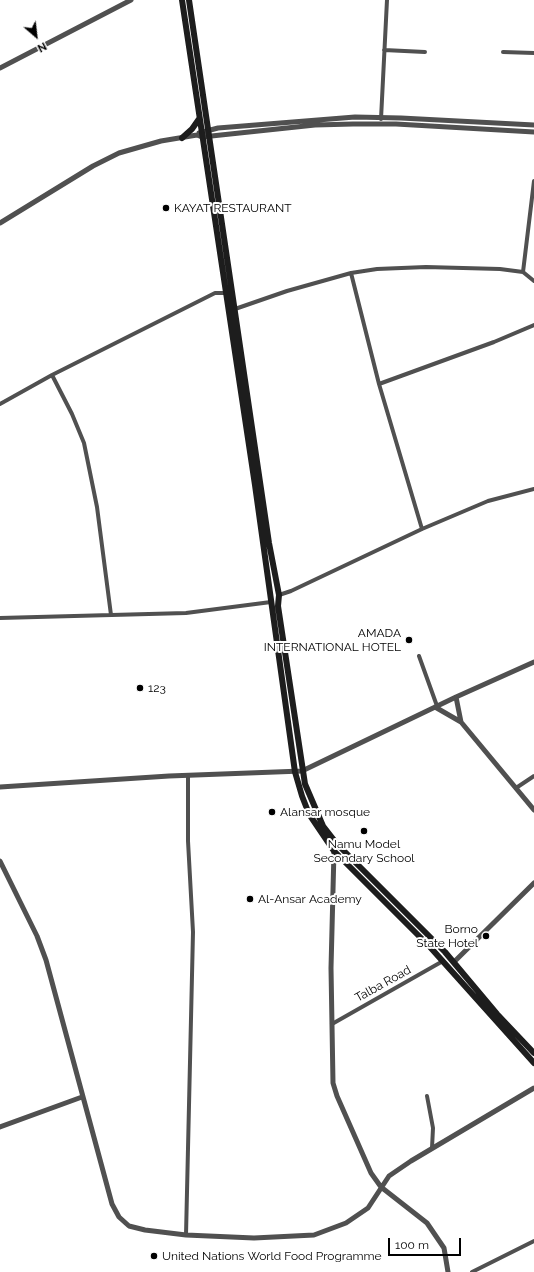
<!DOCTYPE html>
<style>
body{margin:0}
#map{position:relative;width:534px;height:1272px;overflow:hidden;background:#fff;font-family:Raleway,sans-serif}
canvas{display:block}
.north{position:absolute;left:16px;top:16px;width:40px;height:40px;-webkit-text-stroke:3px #fff;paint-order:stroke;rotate:152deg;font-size:11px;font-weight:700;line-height:16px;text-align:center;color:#000}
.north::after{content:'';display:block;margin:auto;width:14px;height:18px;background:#000;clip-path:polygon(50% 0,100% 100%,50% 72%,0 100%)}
.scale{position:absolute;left:388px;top:1238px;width:73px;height:18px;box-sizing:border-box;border:2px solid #000;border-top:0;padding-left:5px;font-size:12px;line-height:14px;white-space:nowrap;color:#000;-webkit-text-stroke:3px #fff;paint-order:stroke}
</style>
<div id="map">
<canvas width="534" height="1272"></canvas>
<div class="north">N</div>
<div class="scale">100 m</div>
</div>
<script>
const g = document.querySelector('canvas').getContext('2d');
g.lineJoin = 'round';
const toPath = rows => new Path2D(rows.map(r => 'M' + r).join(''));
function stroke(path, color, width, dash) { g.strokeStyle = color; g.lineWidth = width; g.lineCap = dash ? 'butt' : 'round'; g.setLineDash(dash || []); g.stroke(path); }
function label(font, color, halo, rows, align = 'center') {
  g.font = font + ' Raleway,sans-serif'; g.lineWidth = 4; g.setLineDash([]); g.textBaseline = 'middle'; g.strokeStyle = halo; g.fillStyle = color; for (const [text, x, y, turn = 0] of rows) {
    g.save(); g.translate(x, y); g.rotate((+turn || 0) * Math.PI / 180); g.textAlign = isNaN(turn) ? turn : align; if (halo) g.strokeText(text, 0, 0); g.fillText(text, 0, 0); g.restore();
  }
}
stroke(toPath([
 [384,50,425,52],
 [503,52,534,53],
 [381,119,387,0],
 [523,272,534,181],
 [351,273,379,384,422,529],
 [235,309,287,291,351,273,377,269,426,267,500,269,523,272,534,281],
 [52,375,72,414,84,443,97,507,111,615],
 [379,384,494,342,534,325],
 [0,404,52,375,215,293,227,293],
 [279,595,291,591,422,529,488,501,534,489],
 [0,618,186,613,271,602],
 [419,656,437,706],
 [516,788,534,776],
 [332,1024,443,961],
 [427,1096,433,1128,432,1148],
 [186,1235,193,932,188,841,188,776],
 [472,1272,534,1241]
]), '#505050', 4);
stroke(toPath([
 [0,68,131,0],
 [199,133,218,128,355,117,401,118,534,125],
 [0,223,93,166,119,153,161,141,197,135,202,137,315,125,353,124,396,124,534,132],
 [456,697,461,722],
 [435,707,461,722,534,810],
 [0,787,169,776,302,771,456,697,534,662],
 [334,851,331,968,333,1083,337,1096,371,1173,381,1187,427,1223,444,1248,448,1272],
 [0,861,37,936,46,960,112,1204,119,1217,129,1226,145,1230,186,1235,254,1238,314,1235,346,1223,368,1208,389,1176,411,1161,534,1088],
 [454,962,534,883],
 [0,1127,82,1097]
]), '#505050', 5);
stroke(toPath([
 [182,0,255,485,295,772,302,796,309,814,334,851,430,947,534,1063],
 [189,0,269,543,279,595,278,606,305,784,323,826,337,844,445,952,497,1014,534,1053],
 [182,138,192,129,199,119]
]), '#1d1d1d', 6);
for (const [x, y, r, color] of [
 [166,208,4,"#000"],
 [409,640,4,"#000"],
 [140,688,4,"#000"],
 [272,812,4,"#000"],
 [364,831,4,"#000"],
 [250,899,4,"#000"],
 [486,936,4,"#000"],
 [154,1256,4,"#000"]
]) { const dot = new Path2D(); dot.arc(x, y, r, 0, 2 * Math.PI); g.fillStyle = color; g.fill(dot); stroke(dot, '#fff', 1.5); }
label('12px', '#000', '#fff', [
 ["KAYAT RESTAURANT",174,208],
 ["AMADA",401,633,"right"],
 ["INTERNATIONAL HOTEL",401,647,"right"],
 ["123",148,688],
 ["Alansar mosque",280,812],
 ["Namu Model",364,844,"center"],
 ["Secondary School",364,858,"center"],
 ["Al-Ansar Academy",258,899],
 ["Borno",478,929,"right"],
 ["State Hotel",478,943,"right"],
 ["United Nations World Food Programme",162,1256]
], 'left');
label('12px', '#000', '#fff', [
 ["Talba Road",383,984,-29]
]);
</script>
